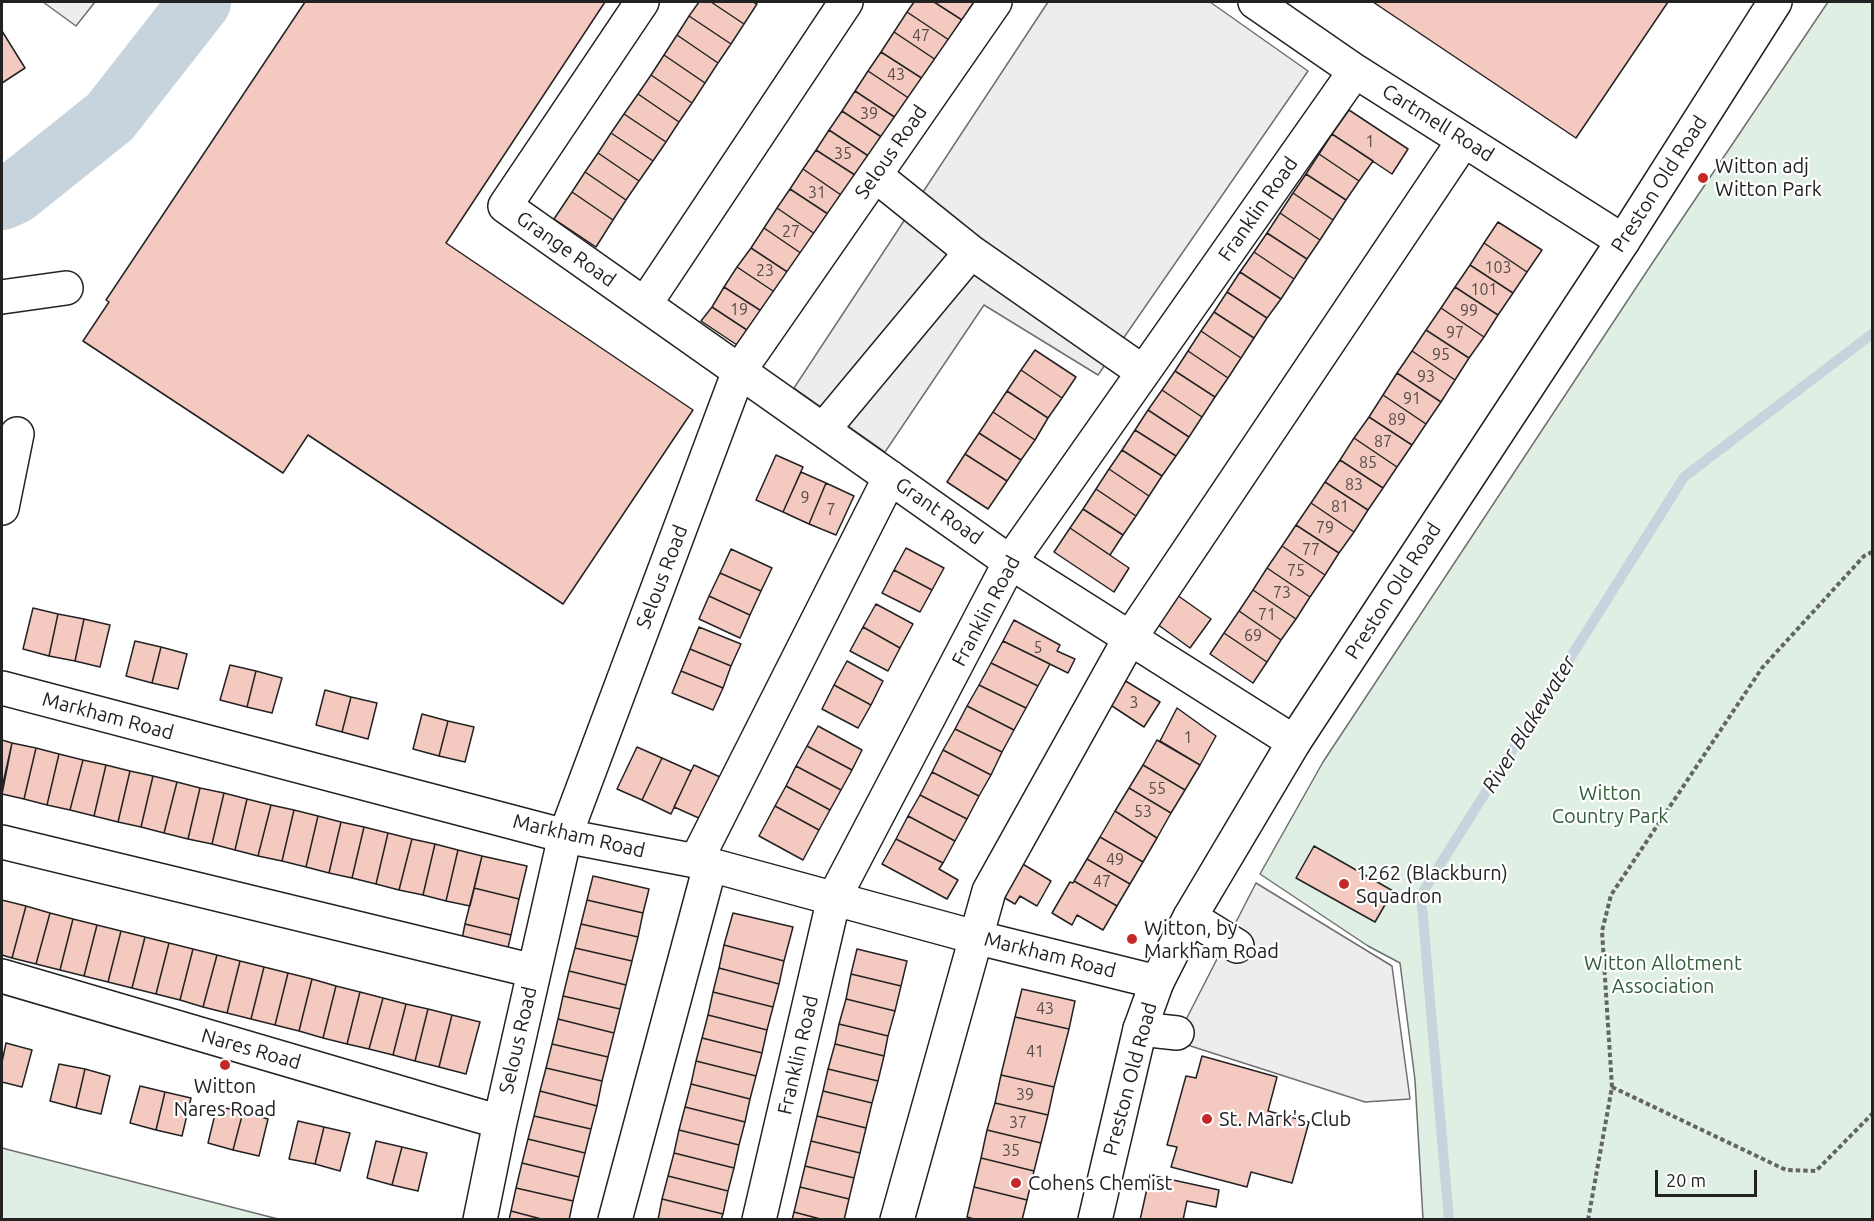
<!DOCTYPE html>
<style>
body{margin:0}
#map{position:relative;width:1874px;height:1221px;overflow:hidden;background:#fff;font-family:Ubuntu,sans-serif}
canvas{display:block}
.frame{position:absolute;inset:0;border:3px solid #222;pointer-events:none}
.scale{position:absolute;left:1655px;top:1170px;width:102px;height:27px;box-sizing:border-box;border:3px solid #222;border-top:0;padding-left:8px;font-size:18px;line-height:21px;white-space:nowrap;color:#222;-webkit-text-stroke:4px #fff;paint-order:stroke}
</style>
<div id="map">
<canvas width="1874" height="1221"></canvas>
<div class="frame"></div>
<div class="scale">20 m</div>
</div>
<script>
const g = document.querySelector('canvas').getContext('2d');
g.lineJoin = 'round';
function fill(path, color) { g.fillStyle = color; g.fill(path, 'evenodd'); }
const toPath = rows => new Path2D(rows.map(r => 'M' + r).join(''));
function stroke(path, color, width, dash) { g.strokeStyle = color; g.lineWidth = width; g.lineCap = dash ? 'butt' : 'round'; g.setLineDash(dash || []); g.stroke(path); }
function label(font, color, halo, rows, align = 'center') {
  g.font = font + ' Ubuntu,sans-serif'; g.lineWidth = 4.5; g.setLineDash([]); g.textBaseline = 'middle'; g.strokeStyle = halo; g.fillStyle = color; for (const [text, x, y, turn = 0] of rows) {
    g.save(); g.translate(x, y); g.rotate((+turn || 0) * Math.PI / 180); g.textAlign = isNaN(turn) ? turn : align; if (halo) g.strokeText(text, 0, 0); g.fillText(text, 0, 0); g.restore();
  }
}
const green = toPath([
 [1828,2,1872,2,1872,1219,1423,1219,1415,1080,1400,963,1368,946,1260,874,1323,762,1651,265,1828,2],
 [2,1148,278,1219,2,1219,2,1148]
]);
fill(green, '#e0efe3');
stroke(green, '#6f6f6f', 1.5);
const parking = toPath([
 [43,2,95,2,76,26,43,2],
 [1048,2,1210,2,1308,71,1098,375,984,305,885,452,794,388,1048,2],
 [1256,883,1392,966,1410,1099,1365,1102,1175,1041,1256,883]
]);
fill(parking, '#ededed');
stroke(parking, '#6f6f6f', 1.5);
stroke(toPath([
 [1449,1220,1421,895,1684,477,1872,334]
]), '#c7d3dd', 10);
stroke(toPath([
 [2,199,15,193,110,117,200,2]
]), '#c7d3dd', 62);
const building = toPath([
 [305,2,605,2,446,243,693,410,563,604,308,435,283,473,83,341,109,302,106,300,305,2],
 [699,2,711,2,744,24,731,44,689,16,699,2],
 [711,2,753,2,757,4,744,24,711,2],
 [914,2,934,2,962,20,949,40,907,12,914,2],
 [934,2,974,2,962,20,934,2],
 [1373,2,1668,2,1576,138,1373,2],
 [907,12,949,40,936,60,894,32,907,12],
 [689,16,731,44,718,63,677,35,689,16],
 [2,31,25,68,2,83,2,31],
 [894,32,936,60,923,79,881,52,894,32],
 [677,35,718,63,705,83,664,55,677,35],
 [881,52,923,79,910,99,868,71,881,52],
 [664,55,705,83,692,103,651,75,664,55],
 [868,71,910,99,896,118,855,91,868,71],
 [651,75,692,103,679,122,638,94,651,75],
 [855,91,896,118,883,138,842,111,855,91],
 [638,94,679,122,666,142,624,114,638,94],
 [1349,110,1408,149,1392,174,1332,134,1349,110],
 [842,111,883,138,870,157,829,130,842,111],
 [624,114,666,142,653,161,611,133,624,114],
 [829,130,870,157,858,177,816,150,829,130],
 [611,133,653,161,639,181,598,153,611,133],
 [1332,134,1373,161,1359,181,1319,154,1332,134],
 [816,150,858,177,844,197,803,169,816,150],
 [598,153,639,181,626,200,585,172,598,153],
 [1319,154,1359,181,1346,200,1306,174,1319,154],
 [803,169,844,197,831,216,790,189,803,169],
 [585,172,626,200,613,220,572,192,585,172],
 [1306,174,1346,200,1333,220,1293,193,1306,174],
 [790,189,831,216,818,236,777,208,790,189],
 [572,192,613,220,596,247,554,219,572,192],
 [1293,193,1333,220,1320,240,1280,213,1293,193],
 [777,208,818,236,805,256,764,228,777,208],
 [1280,213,1320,240,1307,259,1267,233,1280,213],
 [1498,222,1542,250,1527,272,1484,243,1498,222],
 [764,228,805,256,792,275,751,248,764,228],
 [1267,233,1307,259,1294,279,1254,252,1267,233],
 [1484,243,1527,272,1513,293,1470,265,1484,243],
 [751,248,792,275,779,295,737,267,751,248],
 [1254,252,1294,279,1281,299,1240,272,1254,252],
 [1470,265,1513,293,1498,315,1455,287,1470,265],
 [737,267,779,295,766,314,724,287,737,267],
 [1240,272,1281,299,1267,318,1227,292,1240,272],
 [724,287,766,314,753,334,712,307,724,287],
 [1455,287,1498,315,1484,337,1441,308,1455,287],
 [1227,292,1267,318,1254,338,1214,312,1227,292],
 [712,307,753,334,743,349,701,321,712,307],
 [1441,308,1484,337,1469,358,1426,330,1441,308],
 [1214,312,1254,338,1241,358,1201,331,1214,312],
 [1426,330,1469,358,1455,380,1412,351,1426,330],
 [1201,331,1241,358,1228,378,1188,351,1201,331],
 [1035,350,1076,377,1062,398,1021,370,1035,350],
 [1188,351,1228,378,1215,397,1175,371,1188,351],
 [1412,351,1455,380,1441,402,1397,373,1412,351],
 [1021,370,1062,398,1048,418,1007,391,1021,370],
 [1175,371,1215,397,1202,417,1162,390,1175,371],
 [1397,373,1441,402,1426,424,1383,395,1397,373],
 [1162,390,1202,417,1189,437,1148,410,1162,390],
 [1007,391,1048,418,1035,440,993,412,1007,391],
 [1383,395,1426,424,1412,445,1369,417,1383,395],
 [1148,410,1189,437,1176,456,1135,430,1148,410],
 [993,412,1035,440,1021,460,979,433,993,412],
 [1369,417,1412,445,1397,467,1354,438,1369,417],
 [1135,430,1176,456,1162,476,1122,450,1135,430],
 [979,433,1021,460,1007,481,965,454,979,433],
 [1354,438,1397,467,1383,488,1340,460,1354,438],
 [1122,450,1162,476,1149,496,1109,469,1122,450],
 [965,454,1007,481,988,509,947,482,965,454],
 [776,455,803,467,783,512,756,500,776,455],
 [1340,460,1383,488,1368,510,1325,482,1340,460],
 [1109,469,1149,496,1136,516,1096,489,1109,469],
 [801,472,826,483,809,524,783,512,801,472],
 [1325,482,1368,510,1354,532,1311,503,1325,482],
 [826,483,854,496,836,535,809,524,826,483],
 [1096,489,1136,516,1123,535,1083,509,1096,489],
 [1311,503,1354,532,1339,553,1296,525,1311,503],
 [1083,509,1123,535,1110,555,1070,528,1083,509],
 [1296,525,1339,553,1325,575,1282,546,1296,525],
 [1070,528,1129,568,1114,592,1054,552,1070,528],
 [1282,546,1325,575,1310,597,1267,568,1282,546],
 [906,548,944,568,932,590,894,570,906,548],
 [731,549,772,568,761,591,720,573,731,549],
 [1267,568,1310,597,1296,619,1253,590,1267,568],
 [894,570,932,590,920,612,882,593,894,570],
 [720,573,761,591,750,615,709,596,720,573],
 [1253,590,1296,619,1281,640,1239,611,1253,590],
 [1177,595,1211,619,1190,648,1157,624,1177,595],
 [709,596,750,615,740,638,699,619,709,596],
 [876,604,913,624,900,648,863,627,876,604],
 [33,608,58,614,49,656,23,649,33,608],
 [1239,611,1281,640,1267,662,1224,633,1239,611],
 [58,614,84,619,75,661,49,656,58,614],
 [84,619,110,625,100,667,75,661,84,619],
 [1014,620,1060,645,1057,651,1075,659,1068,673,1003,641,1014,620],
 [699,627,741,644,731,666,690,649,699,627],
 [863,627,900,648,888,671,850,651,863,627],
 [1224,633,1267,662,1253,683,1210,654,1224,633],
 [135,641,161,647,152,683,126,676,135,641],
 [1003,641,1050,664,1038,686,991,663,1003,641],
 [161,647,187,654,178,689,152,683,161,647],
 [690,649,731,666,723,688,681,671,690,649],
 [847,661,883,681,871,705,834,685,847,661],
 [991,663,1038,686,1026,708,979,685,991,663],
 [230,665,256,671,247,707,220,700,230,665],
 [256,671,282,678,272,713,247,707,256,671],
 [681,671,723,688,713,710,672,693,681,671],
 [1124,680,1160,702,1144,727,1109,704,1124,680],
 [834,685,871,705,858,728,822,709,834,685],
 [979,685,1026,708,1014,730,967,706,979,685],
 [325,690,351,697,342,732,316,725,325,690],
 [351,697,377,703,368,739,342,732,351,697],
 [967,706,1014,730,1002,752,955,729,967,706],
 [1177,708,1216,736,1200,765,1160,741,1177,708],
 [422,714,448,721,439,756,413,749,422,714],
 [448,721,474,727,465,762,439,756,448,721],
 [818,726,862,750,852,770,807,746,818,726],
 [955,729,1002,752,991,775,943,750,955,729],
 [2,740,12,743,2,788,2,740],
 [1157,740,1200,765,1185,790,1143,765,1157,740],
 [12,743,36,748,24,799,2,794,12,743],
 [807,746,852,770,841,790,796,766,807,746],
 [637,747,662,758,642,800,617,789,637,747],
 [36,748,59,754,47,805,24,799,36,748],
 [943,750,991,775,979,796,932,772,943,750],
 [59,754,83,760,70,810,47,805,59,754],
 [662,758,691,771,671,814,642,800,662,758],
 [83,760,106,765,94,816,70,810,83,760],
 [106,765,130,771,118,822,94,816,106,765],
 [694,765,720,777,701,819,674,807,694,765],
 [1143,765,1185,790,1171,813,1129,788,1143,765],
 [796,766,841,790,830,810,786,786,796,766],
 [130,771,153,776,141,827,118,822,130,771],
 [932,772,979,796,967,819,920,795,932,772],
 [153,776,177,782,164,833,141,827,153,776],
 [177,782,200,788,188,839,164,833,177,782],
 [786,786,830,810,819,830,775,806,786,786],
 [200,788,224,793,212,844,188,839,200,788],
 [1129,788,1171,813,1157,838,1115,811,1129,788],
 [224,793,247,799,235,850,212,844,224,793],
 [920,795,967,819,955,841,908,816,920,795],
 [247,799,271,805,258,856,235,850,247,799],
 [271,805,294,810,282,861,258,856,271,805],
 [775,806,819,830,803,860,759,836,775,806],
 [294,810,318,816,306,867,282,861,294,810],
 [1115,811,1157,838,1143,862,1100,837,1115,811],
 [318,816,341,822,329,873,306,867,318,816],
 [908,816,955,841,943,863,896,839,908,816],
 [341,822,364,827,352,878,329,873,341,822],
 [364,827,388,833,376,884,352,878,364,827],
 [388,833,412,839,399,890,376,884,388,833],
 [1100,837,1143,862,1130,884,1087,859,1100,837],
 [412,839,435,844,423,895,399,890,412,839],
 [896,839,943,863,939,869,958,880,947,899,882,864,896,839],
 [435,844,458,850,446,901,423,895,435,844],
 [1314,846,1393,891,1375,922,1296,878,1314,846],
 [458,850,482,856,470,906,446,901,458,850],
 [482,856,527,866,519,899,474,888,482,856],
 [1087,859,1130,884,1117,906,1074,881,1087,859],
 [1016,860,1051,881,1037,906,1020,896,1015,904,996,893,1016,860],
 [593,876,649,889,643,913,587,900,593,876],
 [1074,881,1117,906,1103,930,1077,915,1072,925,1052,913,1070,882,1073,883,1074,881],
 [474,888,519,899,511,935,465,924,474,888],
 [2,900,26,906,12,958,2,955,2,900],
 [587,900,643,913,638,937,581,924,587,900],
 [26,906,50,913,36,964,12,958,26,906],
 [50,913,73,919,60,970,36,964,50,913],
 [733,913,793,927,784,961,724,945,733,913],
 [73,919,97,925,84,976,60,970,73,919],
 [465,924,511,935,505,960,460,949,465,924],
 [581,924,638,937,632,961,575,948,581,924],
 [97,925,121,931,108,982,84,976,97,925],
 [121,931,145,937,132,988,108,982,121,931],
 [145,937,169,943,156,994,132,988,145,937],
 [169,943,193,949,180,1000,156,994,169,943],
 [724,945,784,961,779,984,719,968,724,945],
 [575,948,632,961,626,985,569,971,575,948],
 [193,949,217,955,203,1007,180,1000,193,949],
 [857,949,907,961,901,986,851,974,857,949],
 [217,955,240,961,227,1013,203,1007,217,955],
 [240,961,264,967,251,1019,227,1013,240,961],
 [264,967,288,973,275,1025,251,1019,264,967],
 [719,968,779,984,773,1007,713,992,719,968],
 [569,971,626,985,620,1009,563,996,569,971],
 [288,973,312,979,299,1031,275,1025,288,973],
 [851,974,901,986,895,1011,846,999,851,974],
 [312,979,336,986,323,1038,299,1031,312,979],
 [336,986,360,992,347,1044,323,1038,336,986],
 [1022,989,1075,1001,1069,1029,1015,1017,1022,989],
 [360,992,383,998,369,1049,347,1044,360,992],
 [713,992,773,1007,767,1030,708,1015,713,992],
 [563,996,620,1009,614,1033,558,1019,563,996],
 [383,998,406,1004,393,1055,369,1049,383,998],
 [846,999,895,1011,888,1036,839,1024,846,999],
 [406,1004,428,1009,415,1061,393,1055,406,1004],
 [428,1009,452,1015,439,1067,415,1061,428,1009],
 [452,1015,480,1022,466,1074,439,1067,452,1015],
 [708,1015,767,1030,762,1053,702,1038,708,1015],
 [1015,1017,1069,1029,1054,1087,1001,1075,1015,1017],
 [558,1019,614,1033,608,1057,552,1044,558,1019],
 [839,1024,888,1036,884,1056,835,1044,839,1024],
 [702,1038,762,1053,756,1076,696,1061,702,1038],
 [6,1043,32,1050,22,1087,2,1082,2,1062,6,1043],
 [552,1044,608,1057,602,1081,546,1068,552,1044],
 [835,1044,884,1056,878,1081,828,1069,835,1044],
 [1202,1056,1277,1077,1268,1111,1309,1122,1292,1183,1251,1172,1247,1187,1171,1167,1177,1147,1167,1145,1186,1076,1196,1078,1202,1056],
 [696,1061,756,1076,750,1099,691,1084,696,1061],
 [59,1064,85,1069,76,1108,50,1101,59,1064],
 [546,1068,602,1081,597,1106,540,1091,546,1068],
 [85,1069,110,1076,101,1114,76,1108,85,1069],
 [828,1069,878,1081,872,1103,823,1091,828,1069],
 [1001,1075,1054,1087,1048,1115,995,1103,1001,1075],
 [691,1084,750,1099,745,1122,685,1107,691,1084],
 [140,1086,165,1092,156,1130,130,1123,140,1086],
 [540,1091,597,1106,591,1129,534,1116,540,1091],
 [823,1091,872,1103,866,1128,817,1116,823,1091],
 [165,1092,191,1098,182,1136,156,1130,165,1092],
 [995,1103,1048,1115,1041,1143,987,1130,995,1103],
 [217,1106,243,1112,233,1150,208,1143,217,1106],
 [685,1107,745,1122,739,1145,679,1130,685,1107],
 [243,1112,268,1119,259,1156,233,1150,243,1112],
 [534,1116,591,1129,585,1153,528,1139,534,1116],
 [817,1116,866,1128,860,1153,811,1141,817,1116],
 [298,1121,324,1127,315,1164,289,1159,298,1121],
 [324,1127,350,1133,340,1171,315,1164,324,1127],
 [679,1130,739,1145,734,1168,674,1153,679,1130],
 [987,1130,1041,1143,1034,1171,981,1158,987,1130],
 [528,1139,585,1153,579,1177,522,1163,528,1139],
 [376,1141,402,1147,392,1185,367,1178,376,1141],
 [811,1141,860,1153,854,1178,805,1166,811,1141],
 [402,1147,427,1153,418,1191,392,1185,402,1147],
 [674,1153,734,1168,728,1191,668,1176,674,1153],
 [981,1158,1034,1171,1027,1200,974,1187,981,1158],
 [522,1163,579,1177,573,1201,516,1188,522,1163],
 [805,1166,854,1178,849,1199,800,1187,805,1166],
 [1150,1175,1219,1190,1216,1207,1187,1201,1183,1220,1140,1220,1150,1175],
 [668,1176,728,1191,723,1214,662,1199,668,1176],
 [800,1187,849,1199,844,1220,824,1220,794,1212,800,1187],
 [974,1187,1027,1200,1022,1220,977,1220,967,1217,974,1187],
 [516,1188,573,1201,569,1220,545,1220,511,1211,516,1188],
 [662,1199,723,1214,721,1220,658,1220,662,1199],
 [511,1211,545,1220,509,1220,511,1211],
 [794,1212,824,1220,792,1220,794,1212]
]);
fill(building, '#f3c9c0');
stroke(building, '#222', 1.5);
const minor = toPath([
 [642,2,505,206,1010,562,1294,742],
 [1255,2,1355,71,1623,241],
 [971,252,1143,372],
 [2,297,66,288],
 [645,304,846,2],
 [823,430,971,252,875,175],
 [2,508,17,434],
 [2,688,565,836,696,861,975,937,1157,982],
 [2,842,534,971],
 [696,861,890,477],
 [1190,917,1237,946],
 [2,976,500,1122],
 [1140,1029,1177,1033],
 [480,1220,500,1122,565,836,739,371,995,2],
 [615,1220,710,866],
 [759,1220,834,898,1010,562,1355,71],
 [897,1220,989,891,1130,638,1464,140]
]);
const major = toPath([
 [1095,1220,1140,1029,1157,982,1190,917,1294,742,1623,241,1775,2]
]);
stroke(minor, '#222', 36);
stroke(major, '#222', 36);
stroke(toPath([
 [1612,1087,1786,1170,1816,1171,1872,1114],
 [1588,1220,1612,1087,1602,931,1611,895,1762,668,1864,556,1872,552]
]), '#646464', 4, [4.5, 3]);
stroke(minor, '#fff', 33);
stroke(major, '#fff', 33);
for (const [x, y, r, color] of [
 [1703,178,6,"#c62828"],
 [1344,884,6,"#c62828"],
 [1132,939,6,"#c62828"],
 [225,1065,6,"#c62828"],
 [1207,1119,6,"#c62828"],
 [1016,1183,6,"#c62828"]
]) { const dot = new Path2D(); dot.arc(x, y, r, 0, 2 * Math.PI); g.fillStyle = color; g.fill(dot); stroke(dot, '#fff', 2); }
label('16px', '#564c4a', null, [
 ["47",921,36],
 ["43",896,75],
 ["39",869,114],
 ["1",1370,142],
 ["35",843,154],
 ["31",817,193],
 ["27",791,232],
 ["103",1498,268],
 ["23",765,271],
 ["101",1484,290],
 ["19",739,310],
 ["99",1469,311],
 ["97",1455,333],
 ["95",1441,355],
 ["93",1426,377],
 ["91",1412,399],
 ["89",1397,420],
 ["87",1383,442],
 ["85",1368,463],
 ["83",1354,485],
 ["9",805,498],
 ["81",1340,507],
 ["7",831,510],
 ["79",1325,528],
 ["77",1311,550],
 ["75",1296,571],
 ["73",1282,593],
 ["71",1267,615],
 ["69",1253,636],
 ["5",1038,648],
 ["3",1134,703],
 ["1",1188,738],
 ["55",1157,789],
 ["53",1143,812],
 ["49",1115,860],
 ["47",1102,882],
 ["43",1045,1009],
 ["41",1035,1052],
 ["39",1025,1095],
 ["37",1018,1123],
 ["35",1011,1151]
]);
label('20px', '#222', '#fff', [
 ["Cartmell Road",1438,123,32],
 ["Selous Road",891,152,-55],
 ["Preston Old Road",1659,184,-57],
 ["Franklin Road",1258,209,-55],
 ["Grange Road",566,249,35],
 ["Grant Road",939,511,35],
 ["Selous Road",662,577,-69],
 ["Preston Old Road",1393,591,-57],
 ["Franklin Road",986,611,-62],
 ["Markham Road",108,716,15],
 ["Markham Road",579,836,13],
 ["Markham Road",1050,955,14],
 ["Selous Road",518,1040,-77],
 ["Nares Road",251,1049,16],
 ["Franklin Road",798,1055,-77],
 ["Preston Old Road",1130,1079,-75]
]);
label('20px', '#222', '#fff', [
 ["Witton adj",1715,166],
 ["Witton Park",1715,189],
 ["1262 (Blackburn)",1356,873],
 ["Squadron",1356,896],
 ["Witton, by",1144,928],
 ["Markham Road",1144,951],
 ["Witton",225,1086,"center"],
 ["Nares Road",225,1109,"center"],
 ["St. Mark's Club",1219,1119],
 ["Cohens Chemist",1028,1183]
], 'left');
label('20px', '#2f5e38', '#fff', [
 ["Witton",1610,793],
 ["Country Park",1610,816],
 ["Witton Allotment",1663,963],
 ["Association",1663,986]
]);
label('italic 21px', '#222', '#fff', [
 ["River Blakewater",1529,724,-58]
]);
</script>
